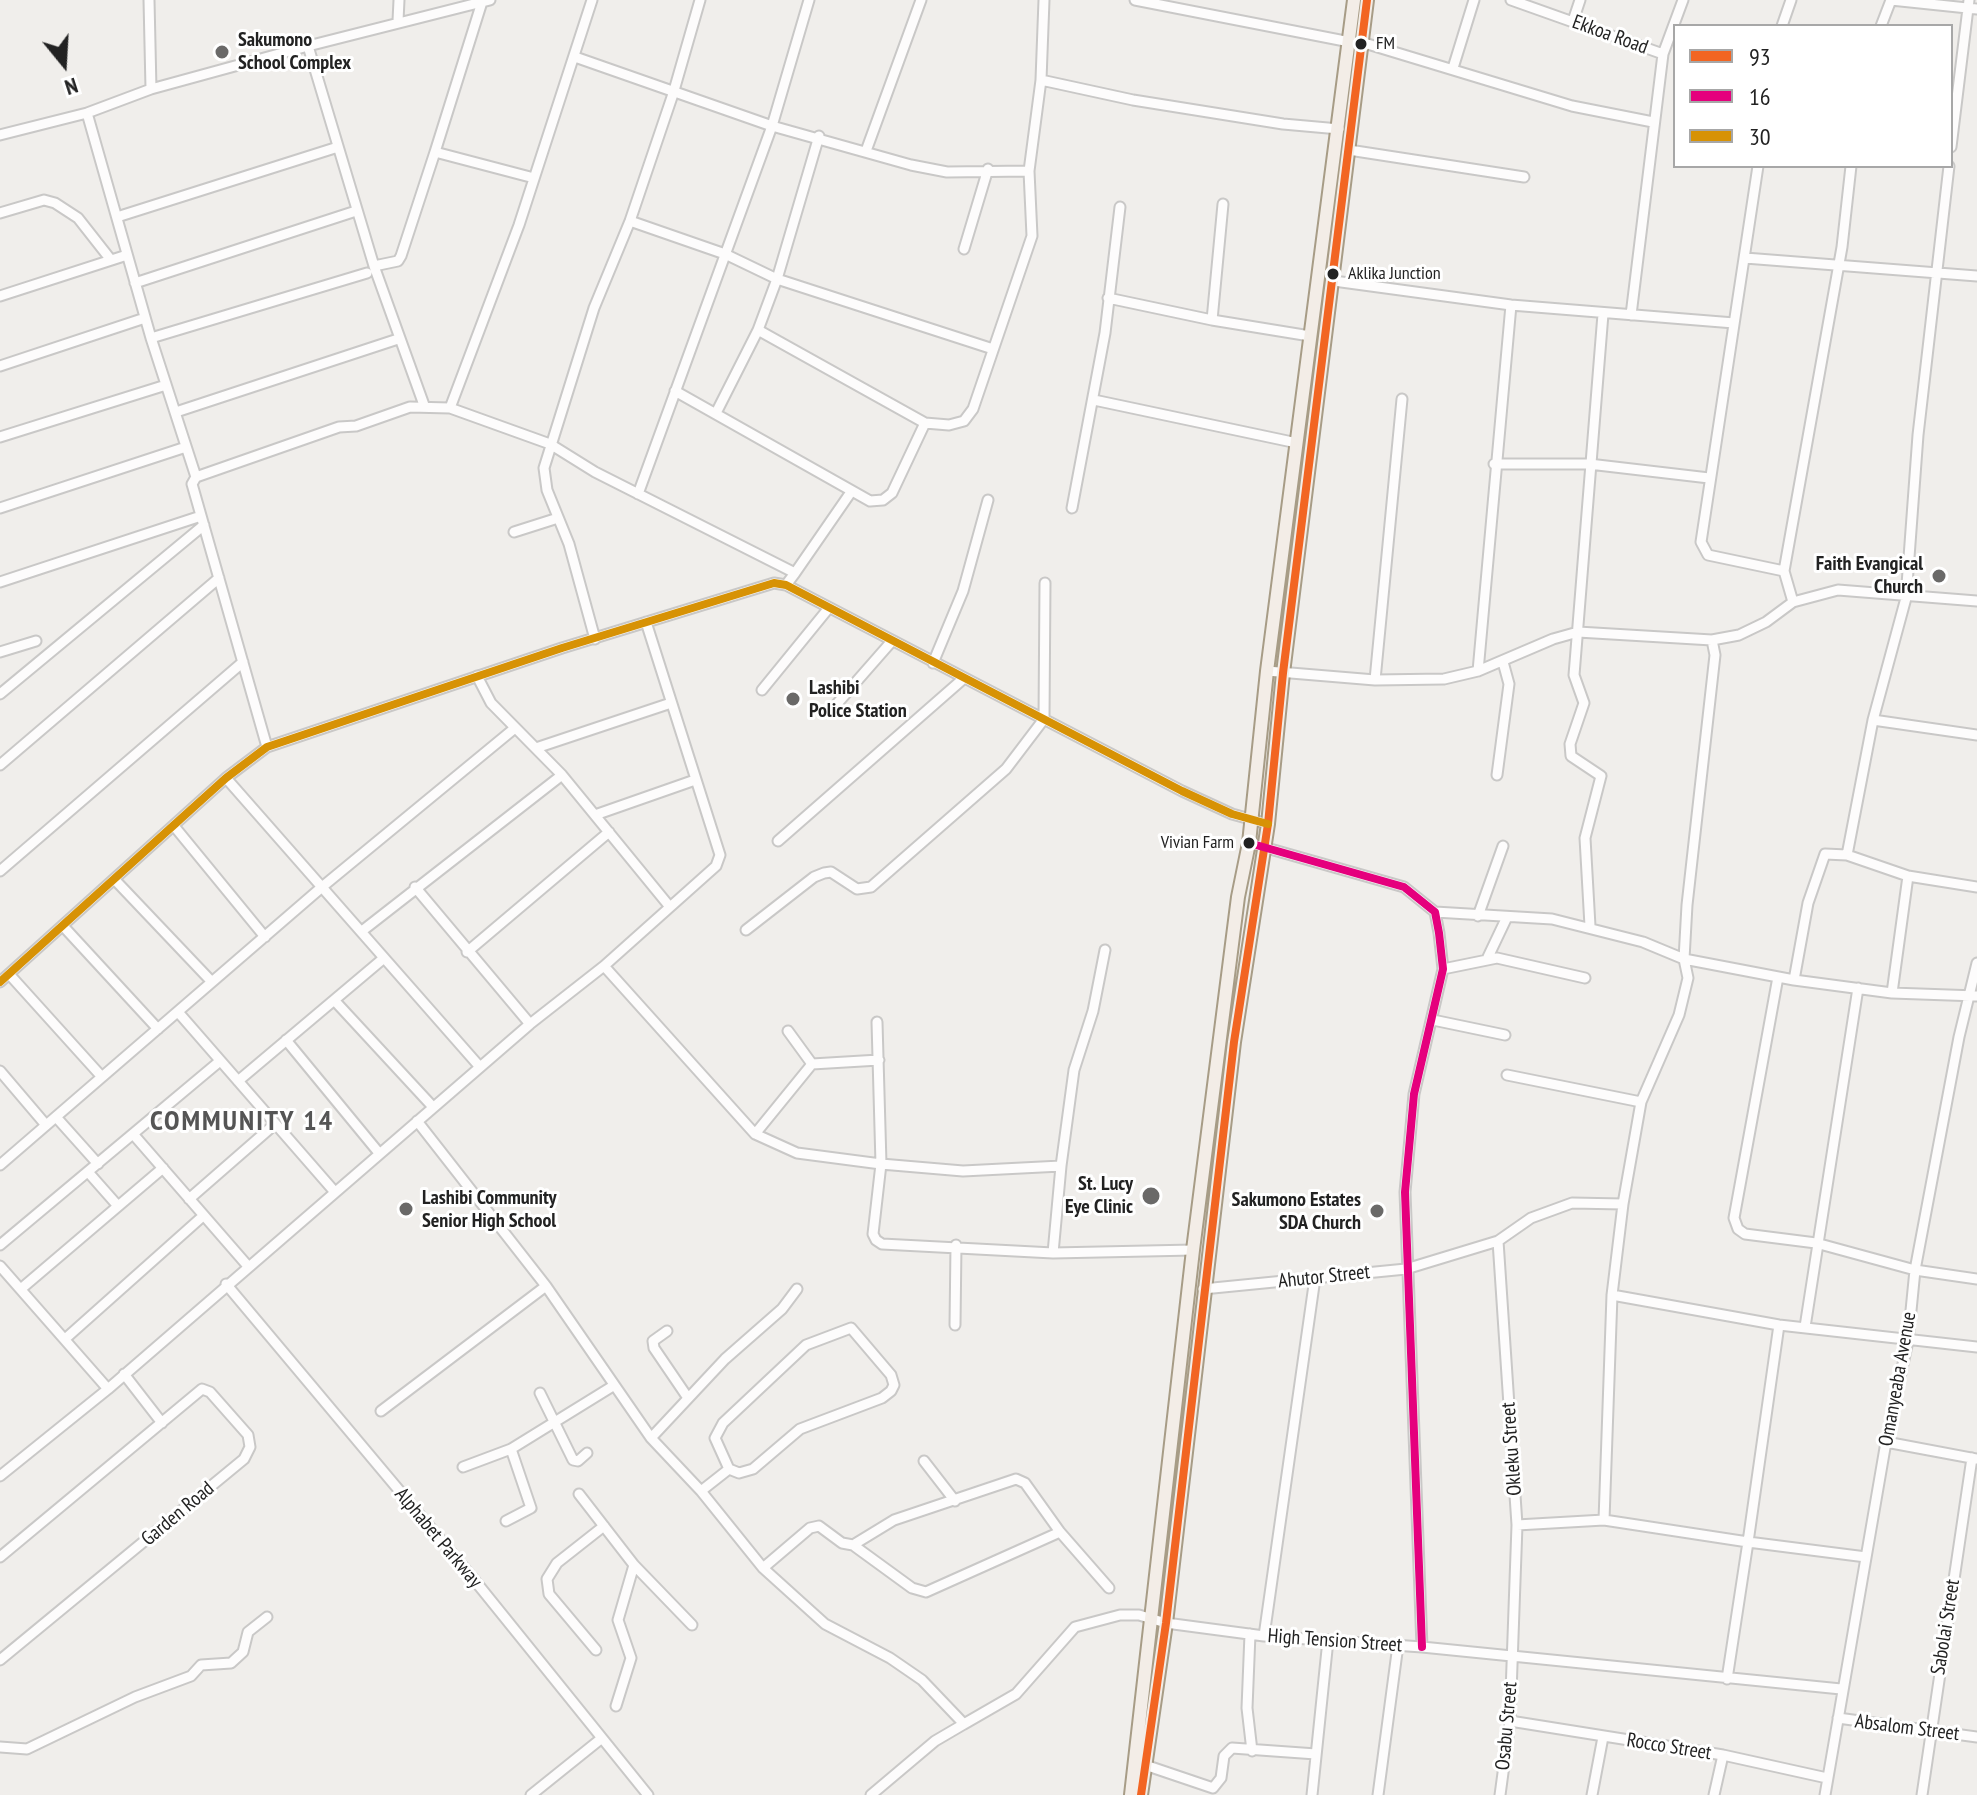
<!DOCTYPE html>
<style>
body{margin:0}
#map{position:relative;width:1977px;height:1795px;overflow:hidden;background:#f0eeeb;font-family:"PT Sans Narrow",sans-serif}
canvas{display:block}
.legend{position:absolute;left:1673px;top:24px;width:280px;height:144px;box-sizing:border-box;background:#fff;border:2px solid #a7a7a7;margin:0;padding:10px 14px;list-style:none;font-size:24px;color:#222}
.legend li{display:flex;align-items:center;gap:16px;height:40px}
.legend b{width:40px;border:2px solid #a7a7a7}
.north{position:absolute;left:24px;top:24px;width:80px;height:80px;-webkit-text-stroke:6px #fff;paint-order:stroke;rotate:162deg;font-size:22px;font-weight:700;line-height:32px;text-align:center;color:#222}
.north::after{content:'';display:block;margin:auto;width:28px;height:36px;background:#222;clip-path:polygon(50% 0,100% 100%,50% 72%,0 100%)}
</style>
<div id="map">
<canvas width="1977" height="1795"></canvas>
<ul class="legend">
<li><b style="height:10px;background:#f26522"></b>93</li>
<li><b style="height:10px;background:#e5007d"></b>16</li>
<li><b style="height:10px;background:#d79205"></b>30</li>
</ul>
<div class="north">N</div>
</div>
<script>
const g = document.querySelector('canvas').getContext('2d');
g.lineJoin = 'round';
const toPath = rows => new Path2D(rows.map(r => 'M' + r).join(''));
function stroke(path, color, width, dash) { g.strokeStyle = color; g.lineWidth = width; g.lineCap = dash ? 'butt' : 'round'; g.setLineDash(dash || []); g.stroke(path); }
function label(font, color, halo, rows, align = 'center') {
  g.font = font + ' "PT Sans Narrow",sans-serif'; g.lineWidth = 6; g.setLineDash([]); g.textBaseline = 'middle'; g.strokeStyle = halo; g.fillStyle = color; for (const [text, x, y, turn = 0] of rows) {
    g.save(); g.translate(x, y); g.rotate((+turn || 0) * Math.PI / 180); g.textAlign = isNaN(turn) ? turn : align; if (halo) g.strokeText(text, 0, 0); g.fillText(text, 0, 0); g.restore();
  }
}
const minor = toPath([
 [149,0,151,89],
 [1135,0,1350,42],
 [1511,0,1663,54],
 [1891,0,1977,9],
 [398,21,399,0],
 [1573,21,1580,0],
 [1782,26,1791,0],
 [1881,26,1891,0],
 [1361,42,1572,106,1653,122],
 [308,46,374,266,424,405],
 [575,57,772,126,911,165,947,172,1029,171],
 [1453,68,1474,0],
 [1041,80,1133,100,1283,124,1339,129],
 [87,113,151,338,196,477,192,484,267,747],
 [0,135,87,113,151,89,308,46,490,0],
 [819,136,777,279,758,330,925,423,949,425,964,421,973,409,1032,236,1029,171,1041,80,1044,0],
 [1951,147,1969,0],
 [1349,150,1524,177],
 [866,151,921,0],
 [435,152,482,2],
 [1758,166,1701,542,1708,555,1784,571],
 [0,213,44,200,55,203,78,218,111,260],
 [117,217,338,147],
 [630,221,725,254,777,279,993,349],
 [964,249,988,169],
 [1745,258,1977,276],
 [374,266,398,261,401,256,435,152,534,178],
 [1334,281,1511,305,1734,323],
 [135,283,356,211],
 [0,296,127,255],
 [1108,298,1212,320,1310,336],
 [1631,315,1663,54,1683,0],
 [1212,320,1223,204],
 [151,338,367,273],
 [0,366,145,318],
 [675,391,870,501,883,500,892,493,925,423],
 [1094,400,1297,443],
 [450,408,519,225,592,0],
 [176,412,398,339],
 [716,413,758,330],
 [0,437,166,385],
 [1494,464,1589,464,1709,478],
 [196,477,339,427,356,426,410,407,450,408,550,444,595,472,795,573,786,585],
 [638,494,772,126,809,0],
 [0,508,186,447],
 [1072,508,1105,333,1120,207],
 [514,532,558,518],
 [795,573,851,492],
 [0,582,201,516],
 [1793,602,1784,571,1842,247,1851,166],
 [595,639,569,544,547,490,544,468,594,308,630,221,673,94,700,0],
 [1712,640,1715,655,1687,905,1684,959,1688,978,1679,1015,1641,1102,1623,1204,1612,1295,1604,1520,1748,1542,1727,1679],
 [0,652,36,641],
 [933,663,963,591,988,500],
 [1267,671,1375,680,1444,679,1478,671,1553,639,1578,632,1712,640,1739,635,1766,622,1793,602,1838,590,1977,601],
 [1478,671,1511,305],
 [477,676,491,703,562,775,670,907],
 [1375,680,1402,399],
 [762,690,828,609],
 [0,694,204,525],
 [835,706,892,641],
 [1873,720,1977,735],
 [536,748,671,703],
 [0,765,219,578],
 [1497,775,1509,684,1503,662],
 [226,778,480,1067],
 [595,815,695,780],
 [174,826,265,937],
 [778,841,963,679],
 [1249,843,1404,887,1435,912,1439,933,1443,969,1414,1094,1405,1192,1422,1647],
 [1847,855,1873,720,1906,598,1918,435,1949,166],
 [0,871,243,662],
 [116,881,212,982],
 [415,887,530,1024],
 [1435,912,1552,919,1643,942,1684,959,1794,980,1892,993,1977,996],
 [1478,916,1503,846],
 [63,926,158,1029],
 [1590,926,1585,838,1601,776,1571,756,1570,744,1584,703,1574,675,1603,314],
 [746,930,814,877,824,873,831,872,857,889,871,887,1006,769,1044,719,1045,583],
 [362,931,562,775],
 [467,952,609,832],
 [1488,957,1507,917],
 [604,966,755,1134,797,1153,881,1164,963,1171,1061,1166,1053,1253,1193,1250],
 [1443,969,1497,958,1585,978],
 [9,974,102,1077],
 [1778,977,1734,1218,1738,1229,1745,1234,1816,1243,1915,1270,1977,1279],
 [1794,980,1808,903,1825,854,1847,855,1908,876,1977,887],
 [0,982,226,778,267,747,562,648,774,583,786,585,1182,791,1232,814,1268,824],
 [1892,993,1908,876],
 [334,1000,433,1107],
 [178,1012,334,1191],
 [1433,1020,1505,1035],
 [877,1022,881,1164,873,1234,876,1240,882,1244,1053,1253],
 [788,1031,812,1064,879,1060],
 [286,1040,379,1153],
 [0,1071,46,1125],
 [1507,1075,1641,1102],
 [238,1081,384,958],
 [56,1117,98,1164],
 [417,1121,546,1286,651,1438,701,1491,763,1568,825,1624,890,1658,922,1680,964,1724,935,1741,871,1795],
 [133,1134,247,1265],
 [755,1134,812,1064],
 [0,1165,322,887,515,728],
 [1061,1166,1074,1070,1093,1011,1105,950],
 [88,1172,118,1206],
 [189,1199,275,1124],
 [1498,1241,1517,1525,1510,1721,1500,1795],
 [0,1245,220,1061],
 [0,1266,108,1389],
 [226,1284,476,1582,648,1795],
 [22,1288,163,1168],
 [1203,1289,1406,1269,1498,1241,1531,1218,1572,1203,1623,1204],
 [1612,1295,1779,1325,1977,1347],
 [955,1325,956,1245],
 [1779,1325,1748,1542,1866,1557],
 [1805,1327,1858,988],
 [851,1328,891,1375,894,1385,891,1391,882,1398,800,1429,753,1469,739,1473,729,1469,715,1438,723,1423,806,1345,851,1328],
 [667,1331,653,1341,654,1348,688,1398],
 [65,1339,203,1216],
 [124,1374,162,1423],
 [540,1393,573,1460,578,1461,587,1453],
 [381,1411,546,1286],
 [651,1438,725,1359,782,1309,797,1289],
 [1886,1442,1977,1459],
 [924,1461,955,1501],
 [463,1467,511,1449,613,1386],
 [0,1476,108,1389,530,1024,604,966,716,866,720,855,646,622],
 [701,1491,729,1469],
 [579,1494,634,1565,692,1625],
 [506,1521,531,1508,511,1449],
 [1517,1525,1604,1520],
 [853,1545,912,1588,926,1592,1060,1532],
 [0,1557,202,1389,210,1392,248,1435,250,1447,244,1459,0,1660],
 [763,1568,810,1528,819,1526,842,1543,853,1545,894,1520,1016,1479,1025,1483,1060,1532,1109,1588],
 [1250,1634,1247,1708,1252,1751],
 [1264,1636,1315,1278],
 [596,1650,549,1594,547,1579,557,1563,604,1526],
 [616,1706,631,1658,618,1620,634,1565],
 [1838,1718,1977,1737],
 [1510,1721,1723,1755,1827,1778],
 [964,1724,1016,1694,1075,1627,1120,1615,1139,1615,1166,1623,1264,1636,1422,1647,1841,1689],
 [0,1747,27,1749,135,1697,191,1676,201,1665,231,1663,243,1652,248,1632,267,1617],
 [1145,1765,1213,1788,1221,1778,1224,1756,1232,1748,1316,1754],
 [531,1795,602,1738],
 [1312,1795,1328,1640],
 [1378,1795,1398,1645],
 [1592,1795,1603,1737],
 [1714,1795,1723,1755],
 [1825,1795,1886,1442,1908,1341,1915,1270,1959,1037,1977,963],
 [1922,1795,1972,1458]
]);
const major = toPath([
 [1131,1795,1193,1250,1238,897,1249,843,1267,671,1354,0],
 [1141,1795,1166,1623,1234,1042,1268,824,1283,673,1367,0]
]);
stroke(minor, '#c9c8c7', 13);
stroke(major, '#a79c86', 16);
stroke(minor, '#fdfcfc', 9);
stroke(major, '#f3ede7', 12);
stroke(toPath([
 [1141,1795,1166,1623,1234,1042,1268,824,1283,673,1367,0]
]), '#f26522', 8);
stroke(toPath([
 [1249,843,1404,887,1435,912,1439,933,1443,969,1414,1094,1405,1192,1422,1647]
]), '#e5007d', 8);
stroke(toPath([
 [0,982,226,778,267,747,562,648,774,583,786,585,1182,791,1232,814,1268,824]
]), '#d79205', 8);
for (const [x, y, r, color] of [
 [1361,44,7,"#222"],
 [222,52,8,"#6a6968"],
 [1333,274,7,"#222"],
 [1939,576,8,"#6a6968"],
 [793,699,8,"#6a6968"],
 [1249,843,7,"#222"],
 [1151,1196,10,"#6a6968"],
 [406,1209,8,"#6a6968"],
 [1377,1211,8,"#6a6968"]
]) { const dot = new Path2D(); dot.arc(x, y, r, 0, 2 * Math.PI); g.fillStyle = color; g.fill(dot); stroke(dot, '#fff', 3); }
label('18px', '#222', '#fff', [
 ["FM",1376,44],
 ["Aklika Junction",1348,274],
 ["Vivian Farm",1234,843,"right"]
], 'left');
label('20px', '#222', '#fff', [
 ["Ekkoa Road",1610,35,20],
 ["Ahutor Street",1324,1277,-6],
 ["Omanyeaba Avenue",1898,1379,-80],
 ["Okleku Street",1512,1449,-94],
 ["Garden Road",178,1514,-40],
 ["Alphabet Parkway",438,1538,50],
 ["Sabolai Street",1946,1627,-81],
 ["High Tension Street",1335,1641,4],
 ["Osabu Street",1507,1726,-85],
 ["Absalom Street",1907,1728,7],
 ["Rocco Street",1669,1747,9]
]);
label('bold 20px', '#222', '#fff', [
 ["Sakumono",238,40],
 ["School Complex",238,63],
 ["Faith Evangical",1923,564,"right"],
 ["Church",1923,587,"right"],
 ["Lashibi",809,688],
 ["Police Station",809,711],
 ["St. Lucy",1133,1184,"right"],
 ["Eye Clinic",1133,1207,"right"],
 ["Lashibi Community",422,1198],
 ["Senior High School",422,1221],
 ["Sakumono Estates",1361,1200,"right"],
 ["SDA Church",1361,1223,"right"]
], 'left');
g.letterSpacing = '2px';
label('bold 28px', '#555', '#fff', [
 ["COMMUNITY 14",242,1122]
]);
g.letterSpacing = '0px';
</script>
